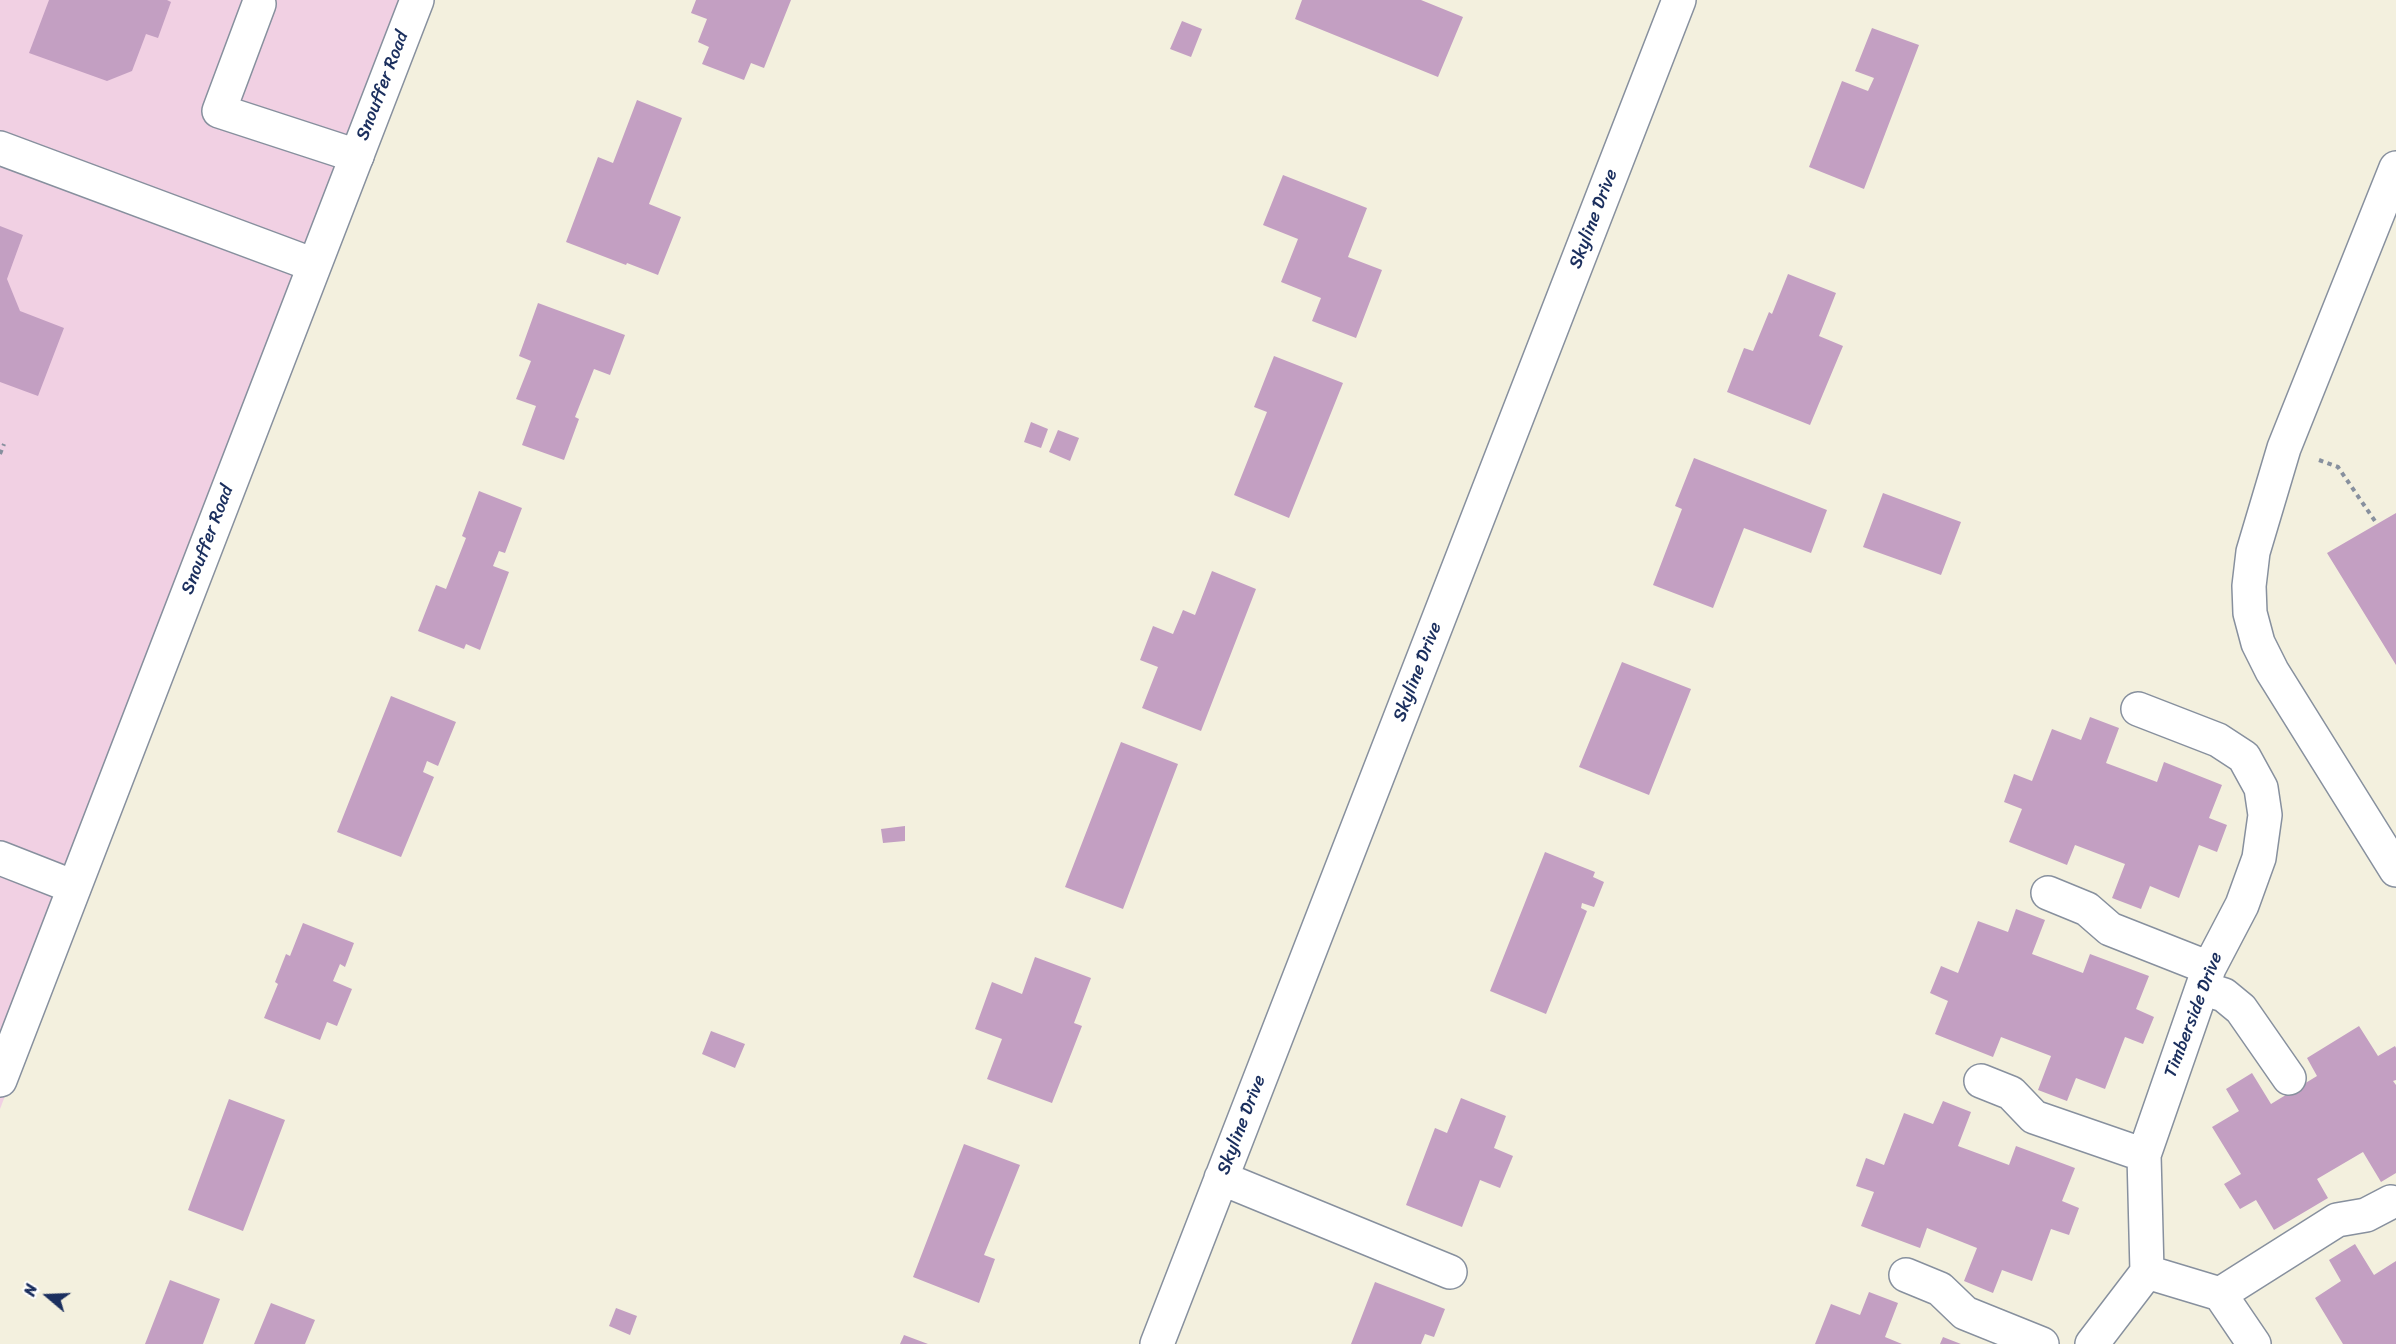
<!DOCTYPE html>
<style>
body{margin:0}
#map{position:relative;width:2396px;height:1344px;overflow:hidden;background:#f3f0de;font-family:Sriracha,sans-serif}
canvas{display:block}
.north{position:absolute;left:18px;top:1266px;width:60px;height:60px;-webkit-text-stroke:4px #fff;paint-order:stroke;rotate:289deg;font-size:16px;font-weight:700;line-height:24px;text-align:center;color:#1b2f5e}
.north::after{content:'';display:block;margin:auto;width:21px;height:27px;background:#1b2f5e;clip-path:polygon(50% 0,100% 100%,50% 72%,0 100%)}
</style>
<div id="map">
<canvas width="2396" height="1344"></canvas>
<div class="north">N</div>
</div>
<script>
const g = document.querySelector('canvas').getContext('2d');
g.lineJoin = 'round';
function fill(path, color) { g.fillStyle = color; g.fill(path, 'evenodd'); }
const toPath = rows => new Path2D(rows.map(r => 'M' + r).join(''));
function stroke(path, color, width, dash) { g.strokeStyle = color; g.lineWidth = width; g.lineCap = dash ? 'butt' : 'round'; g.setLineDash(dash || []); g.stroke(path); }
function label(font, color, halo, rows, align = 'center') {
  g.font = font + ' Sriracha,sans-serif'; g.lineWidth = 4.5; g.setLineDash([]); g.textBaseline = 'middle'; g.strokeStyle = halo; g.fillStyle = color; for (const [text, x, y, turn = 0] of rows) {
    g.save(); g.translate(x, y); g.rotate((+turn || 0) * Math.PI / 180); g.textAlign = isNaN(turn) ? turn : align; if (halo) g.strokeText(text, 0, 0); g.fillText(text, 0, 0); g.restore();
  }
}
fill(toPath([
 [0,0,402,0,423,8,0,1109]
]), '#f1d0e3');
fill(toPath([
 [49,0,167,0,171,2,158,38,146,34,132,71,107,81,29,53],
 [696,0,791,0,764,68,751,63,744,80,702,64,709,47,698,42,707,19,691,13],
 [1302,0,1421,0,1463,17,1438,77,1295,19],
 [1182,21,1202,29,1191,57,1170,49],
 [1872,28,1919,45,1864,189,1809,167,1842,81,1868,91,1874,78,1855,71],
 [637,100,682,118,649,204,681,217,658,275,627,263,626,265,566,242,598,157,613,163],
 [1283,175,1367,208,1348,257,1382,270,1356,338,1312,321,1321,298,1281,282,1298,239,1263,225],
 [0,226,23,235,7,279,20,311,64,328,38,396,0,382],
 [1788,274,1836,293,1819,336,1843,346,1810,425,1727,392,1744,348,1753,351,1769,312,1772,314],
 [538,303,625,335,610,375,594,369,575,417,579,419,564,460,522,445,536,406,516,399,531,361,519,356],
 [1274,356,1343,383,1289,518,1234,495,1267,412,1254,407],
 [1031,422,1048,429,1041,448,1024,442],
 [1058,430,1079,438,1070,461,1049,452],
 [1694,458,1827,510,1811,553,1744,528,1713,608,1653,585,1682,509,1675,506],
 [479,491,522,508,505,553,499,551,493,566,509,572,480,650,466,644,464,649,418,631,436,585,446,589,466,538,462,536],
 [1883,493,1961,522,1941,575,1863,547],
 [2396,513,2396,665,2327,553],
 [1212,571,1256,589,1201,731,1142,708,1158,667,1140,660,1153,626,1173,634,1183,610,1195,615],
 [1622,662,1691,689,1649,795,1579,767],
 [391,696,456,722,438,766,427,761,423,772,434,777,401,857,337,832],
 [2090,717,2119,728,2106,763,2157,782,2164,762,2222,785,2209,818,2227,825,2217,852,2199,845,2179,898,2150,886,2141,909,2112,898,2125,864,2075,845,2067,865,2009,842,2022,809,2004,802,2014,774,2032,781,2052,729,2081,740],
 [1121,742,1178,764,1123,909,1065,887],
 [905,826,905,841,883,843,881,829],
 [1545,852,1595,872,1593,877,1604,882,1594,907,1582,903,1581,908,1587,911,1546,1014,1490,991],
 [2016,909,2045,920,2032,954,2083,973,2090,954,2149,976,2136,1009,2154,1017,2143,1044,2125,1037,2105,1089,2076,1078,2067,1101,2038,1090,2051,1056,2001,1037,1993,1057,1935,1034,1948,1001,1930,993,1941,966,1958,973,1978,921,2008,932],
 [303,923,354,943,345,967,340,964,333,981,352,989,337,1026,327,1022,320,1040,264,1018,278,984,275,982,286,954,290,956],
 [1035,957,1091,978,1074,1023,1082,1026,1052,1103,987,1079,1002,1039,975,1029,992,982,1022,994],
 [2359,1026,2378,1056,2395,1046,2396,1048,2396,1080,2393,1081,2396,1085,2396,1173,2381,1182,2363,1152,2317,1179,2328,1198,2274,1230,2256,1200,2240,1209,2224,1184,2241,1174,2212,1127,2239,1111,2226,1089,2252,1073,2271,1104,2317,1076,2307,1058],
 [711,1031,745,1044,735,1068,702,1054],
 [1461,1098,1506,1116,1494,1148,1513,1156,1500,1188,1480,1180,1462,1227,1406,1205,1435,1128,1447,1133],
 [229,1099,285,1120,243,1231,188,1210],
 [1943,1101,1971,1112,1958,1146,2009,1165,2016,1146,2075,1168,2062,1201,2079,1208,2069,1235,2051,1229,2032,1281,2002,1270,1993,1293,1964,1281,1977,1248,1927,1228,1920,1248,1861,1226,1874,1192,1856,1186,1866,1158,1884,1165,1904,1113,1933,1124],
 [964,1144,1020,1165,984,1255,995,1259,979,1303,913,1277],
 [2355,1244,2374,1275,2396,1261,2396,1344,2343,1344,2315,1298,2341,1281,2329,1260],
 [170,1280,220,1299,203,1344,145,1344],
 [1375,1282,1445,1309,1434,1337,1425,1334,1421,1344,1351,1344],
 [1869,1292,1898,1303,1885,1337,1902,1344,1815,1344,1831,1304,1860,1315],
 [271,1303,315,1320,305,1344,254,1344],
 [616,1308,637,1316,630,1335,609,1326],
 [904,1335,928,1344,900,1344],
 [1943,1337,1961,1344,1940,1344]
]), '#c39fc2');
const minor = toPath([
 [259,4,219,111,357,156],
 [0,148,314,265],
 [2396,168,2284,448,2253,552,2249,586,2250,613,2258,643,2272,671,2396,870],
 [0,858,74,887],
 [2048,893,2087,909,2110,929,2209,968],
 [2202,988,2224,995,2241,1009,2289,1078],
 [1981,1081,2011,1093,2034,1117,2144,1155],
 [1221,1178,1450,1272],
 [2147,1272,2220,1294,2254,1344],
 [1906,1275,1940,1289,1965,1313,2042,1344],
 [2220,1294,2337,1220,2366,1215,2391,1202],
 [1157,1344,1679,0],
 [2092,1344,2147,1272,2144,1155,2209,968,2242,905,2259,858,2265,815,2261,788,2244,757,2218,740,2138,709]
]);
const major = toPath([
 [0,1080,417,0]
]);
stroke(minor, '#87909e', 36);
stroke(major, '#87909e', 36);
stroke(toPath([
 [0,454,4,444],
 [2319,460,2338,467,2377,524]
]), '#87909e', 4, [4.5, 4.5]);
stroke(minor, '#fff', 33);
stroke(major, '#fff', 33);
label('18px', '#1b2f5e', '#fff', [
 ["Snouffer Road",383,86,-69],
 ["Skyline Drive",1594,219,-69],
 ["Snouffer Road",208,540,-69],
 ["Skyline Drive",1418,672,-69],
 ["Timberside Drive",2194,1015,-69],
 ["Skyline Drive",1242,1125,-69]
]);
</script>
